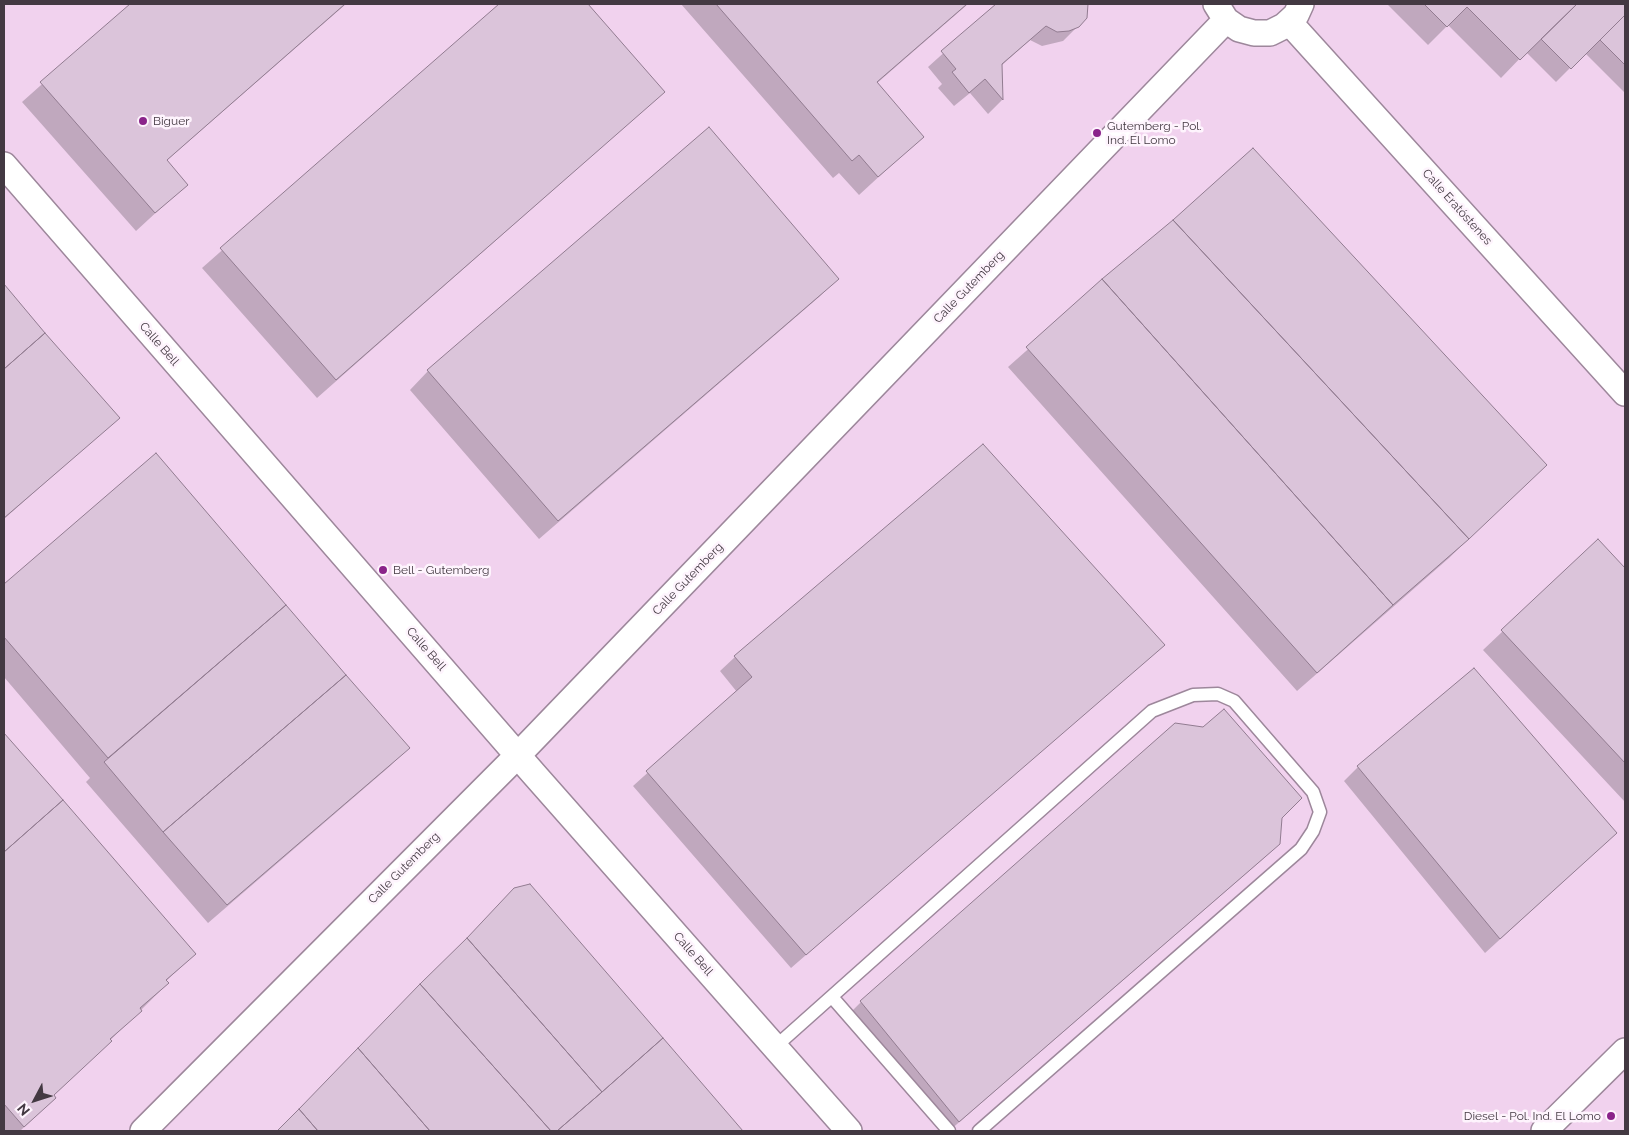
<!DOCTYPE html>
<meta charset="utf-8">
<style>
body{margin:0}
#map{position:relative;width:1629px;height:1135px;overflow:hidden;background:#fae1f8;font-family:Raleway,sans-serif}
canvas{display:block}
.frame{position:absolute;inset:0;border:5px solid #433942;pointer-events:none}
.north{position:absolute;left:10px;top:1075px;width:50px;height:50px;-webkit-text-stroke:4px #fef4fd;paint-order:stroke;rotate:230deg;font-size:14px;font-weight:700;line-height:20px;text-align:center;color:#433942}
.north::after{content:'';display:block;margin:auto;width:18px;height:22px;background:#433942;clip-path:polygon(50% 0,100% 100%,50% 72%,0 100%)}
</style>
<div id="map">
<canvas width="1629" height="1135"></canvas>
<div class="frame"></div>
<div class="north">N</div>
</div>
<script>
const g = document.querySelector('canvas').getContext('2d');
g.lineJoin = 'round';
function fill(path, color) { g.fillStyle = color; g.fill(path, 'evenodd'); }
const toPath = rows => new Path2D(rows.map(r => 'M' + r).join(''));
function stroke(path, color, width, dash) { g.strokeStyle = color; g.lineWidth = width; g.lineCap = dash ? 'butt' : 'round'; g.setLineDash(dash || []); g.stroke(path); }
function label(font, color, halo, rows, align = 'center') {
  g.font = font + ' Raleway,sans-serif'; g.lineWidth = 5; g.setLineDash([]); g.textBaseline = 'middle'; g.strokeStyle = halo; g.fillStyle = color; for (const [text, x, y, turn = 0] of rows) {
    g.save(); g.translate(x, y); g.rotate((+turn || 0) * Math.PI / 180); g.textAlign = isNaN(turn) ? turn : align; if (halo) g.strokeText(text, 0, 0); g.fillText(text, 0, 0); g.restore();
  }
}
fill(toPath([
 [4,4,1625,4,1625,1131,4,1131]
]), '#f1d2ee');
fill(toPath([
 [132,4,346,4,166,161,187,184,136,231,22,102],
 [501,4,586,4,664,92,317,398,202,268],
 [681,4,968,4,876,84,922,137,859,195,839,173,833,178],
 [998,4,1087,5,1078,26,1063,41,1042,46,1030,40,1001,66,1002,100,988,114,970,93,954,106,938,88,942,84,928,67],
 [1387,4,1625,4,1625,93,1585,53,1556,82,1526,52,1501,78,1448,25,1428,45],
 [1253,150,1526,483,1449,558,1297,691,1008,367],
 [837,279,819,297,539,539,410,390,428,371],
 [4,286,118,418,4,519],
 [983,446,1163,645,791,968,633,786,737,692,720,671,735,657],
 [156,455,408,748,389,767,208,923,86,782,90,778,4,677,4,586],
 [1598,541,1625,570,1625,802,1483,650],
 [4,734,195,954,166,981,168,983,140,1011,53,1096,55,1098,20,1131,4,1131],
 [1358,767,1601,847,1485,953,1344,781],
 [1281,818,1279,844,1264,858,949,1131,847,1016,861,1002],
 [529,885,742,1131,278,1131,449,959]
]), '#0003');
const building = toPath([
 [130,4,345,4,167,160,188,185,155,213,40,82,130,4],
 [499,4,588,4,665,92,336,380,220,248,499,4],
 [716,4,967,4,877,82,924,137,878,177,859,155,852,161,716,4],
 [996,4,1088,4,1087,18,1079,27,1069,31,1057,32,1046,26,1002,64,1003,100,985,79,969,93,952,72,956,69,941,51,996,4],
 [1424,4,1577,4,1520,60,1467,7,1447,27,1424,4],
 [1577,4,1625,4,1625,15,1571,69,1541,39,1577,4],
 [1625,15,1625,65,1600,40,1625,15],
 [709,127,839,279,558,521,427,370,709,127],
 [1253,148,1547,465,1469,539,1173,220,1253,148],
 [1173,220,1469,539,1393,605,1102,279,1173,220],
 [1102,279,1393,605,1317,673,1026,347,1102,279],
 [4,284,45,333,4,369,4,284],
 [45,333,120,418,4,518,4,369,45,333],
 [983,444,1165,645,806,955,646,771,752,677,734,656,983,444],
 [156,453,286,605,108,758,4,637,4,584,156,453],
 [1598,539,1625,568,1625,763,1501,630,1598,539],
 [286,605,346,675,163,832,104,762,286,605],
 [1474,668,1617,833,1500,939,1357,766,1474,668],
 [346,675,410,748,227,905,163,832,346,675],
 [1224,709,1302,798,1282,818,1280,844,959,1122,860,1001,1175,723,1203,727,1224,709],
 [4,733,63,800,4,852,4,733],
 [63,800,196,954,166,980,169,983,140,1008,142,1011,110,1039,112,1041,54,1095,56,1098,24,1127,4,1104,4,852,63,800],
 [530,884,663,1038,602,1092,467,938,514,888,530,884],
 [467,938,602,1092,557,1131,551,1131,420,984,467,938],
 [420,984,551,1131,430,1131,358,1048,420,984],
 [663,1038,743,1131,557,1131,602,1092,663,1038],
 [358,1048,430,1131,318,1131,299,1109,358,1048],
 [299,1109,318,1131,277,1131,299,1109]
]);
fill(building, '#dbc4da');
stroke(building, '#927c91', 1);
const service = toPath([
 [832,997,949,1131],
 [775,1047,1152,711,1193,695,1218,694,1234,701,1313,792,1320,812,1313,831,1301,849,979,1131]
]);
const minor = toPath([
 [1216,4,1226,20,1239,29,1254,33,1270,33,1284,26,1296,15,1301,4],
 [1289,22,1625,393],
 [4,165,533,773,849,1131],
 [143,1131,518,755,1226,20],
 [1544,1131,1625,1051]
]);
stroke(service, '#9d879b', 15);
stroke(minor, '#9d879b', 28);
stroke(service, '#fff', 12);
stroke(minor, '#fff', 25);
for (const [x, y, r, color] of [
 [143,121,5,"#8a238a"],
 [1097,133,5,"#8a238a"],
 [383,570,5,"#8a238a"],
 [1611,1116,5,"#8a238a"]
]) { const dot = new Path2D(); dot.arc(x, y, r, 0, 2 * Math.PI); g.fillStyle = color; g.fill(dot); stroke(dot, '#fef4fd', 2); }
label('12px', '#433942', '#fef4fd', [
 ["Biguer",153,121],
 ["Gutemberg - Pol.",1107,126],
 ["Ind. El Lomo",1107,140],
 ["Bell - Gutemberg",393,570],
 ["Diesel - Pol. Ind. El Lomo",1601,1116,"right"]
], 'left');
label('12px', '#433942', '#fef4fd', [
 ["Calle Eratóstenes",1457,207,48],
 ["Calle Gutemberg",969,287,-46],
 ["Calle Bell",159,344,49],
 ["Calle Gutemberg",688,579,-46],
 ["Calle Bell",426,649,49],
 ["Calle Gutemberg",404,868,-45],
 ["Calle Bell",693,954,49]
]);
</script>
